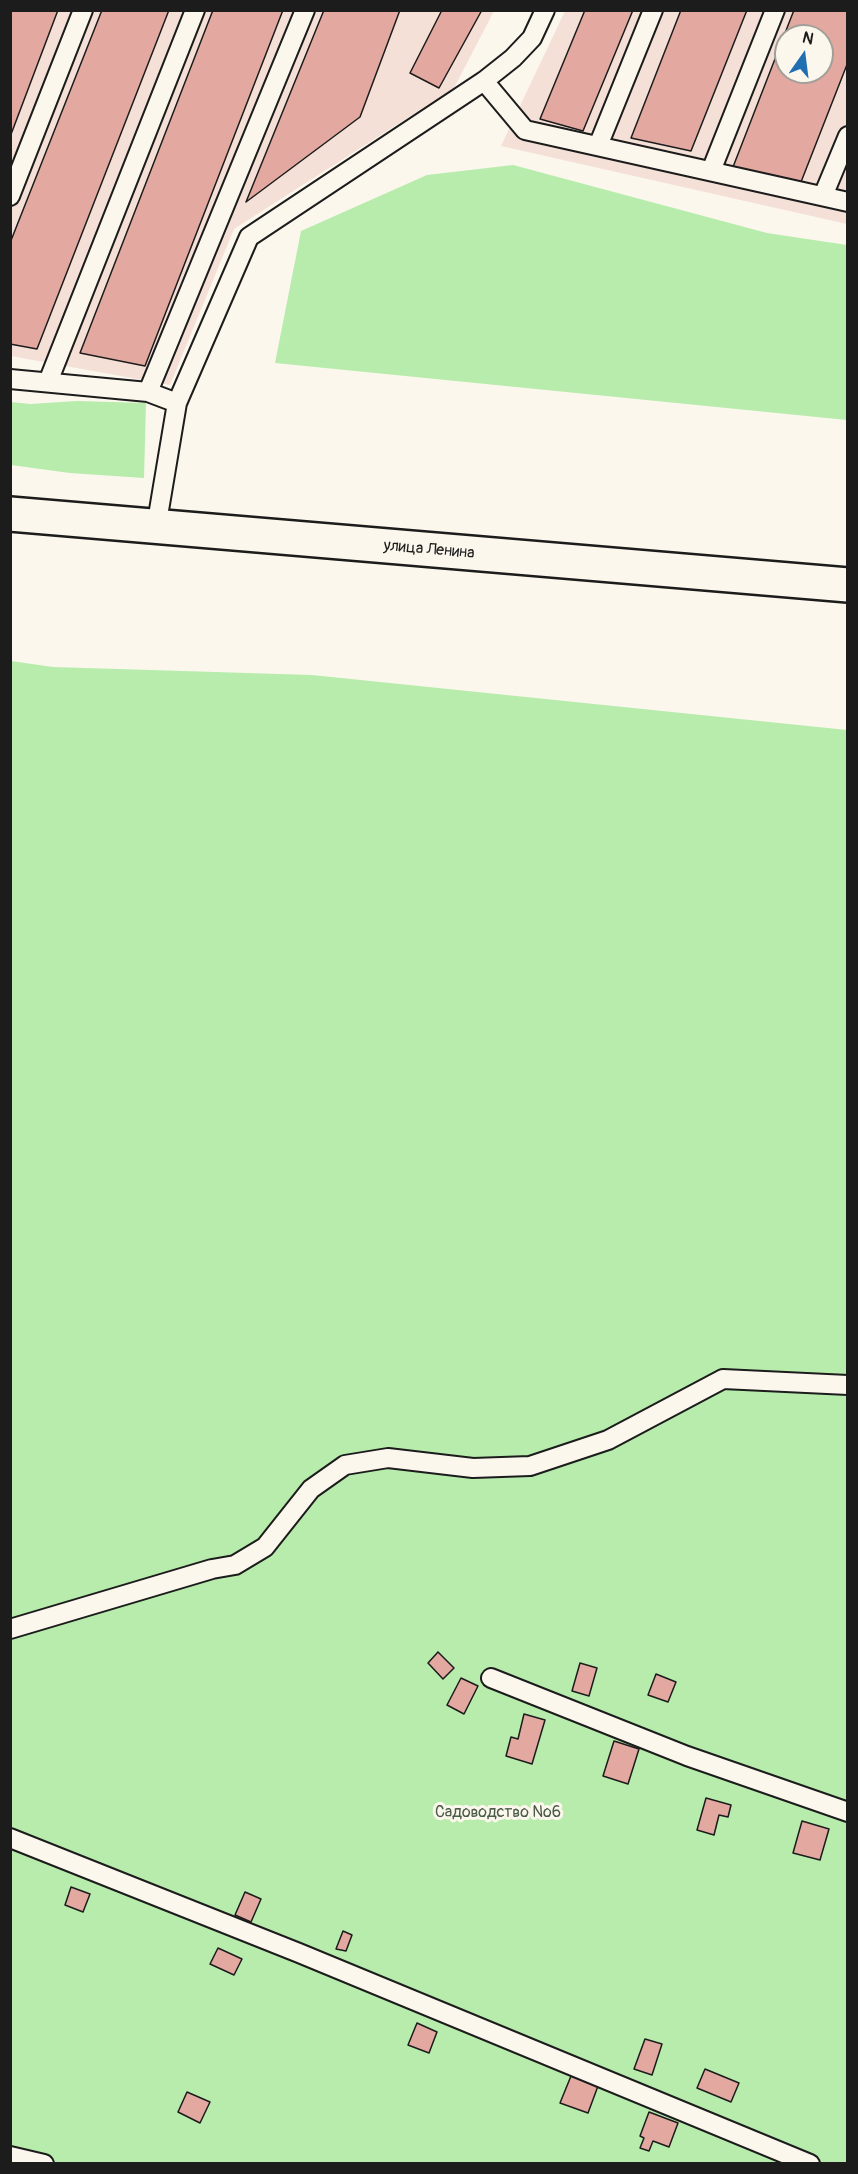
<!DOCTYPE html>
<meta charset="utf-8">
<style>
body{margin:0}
#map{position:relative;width:858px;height:2174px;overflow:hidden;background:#fbf7ec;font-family:Pangolin,sans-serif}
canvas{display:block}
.frame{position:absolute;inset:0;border:12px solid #1c1c1c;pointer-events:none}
.north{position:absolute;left:774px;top:24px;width:60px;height:60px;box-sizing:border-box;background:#fbf7ec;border:2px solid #a29f99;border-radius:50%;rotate:14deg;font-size:16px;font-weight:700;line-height:24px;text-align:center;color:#1c1c1c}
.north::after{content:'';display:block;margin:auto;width:21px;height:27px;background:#1f6fb2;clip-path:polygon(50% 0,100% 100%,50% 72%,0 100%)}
</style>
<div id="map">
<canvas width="858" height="2174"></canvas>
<div class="frame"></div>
<div class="north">N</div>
</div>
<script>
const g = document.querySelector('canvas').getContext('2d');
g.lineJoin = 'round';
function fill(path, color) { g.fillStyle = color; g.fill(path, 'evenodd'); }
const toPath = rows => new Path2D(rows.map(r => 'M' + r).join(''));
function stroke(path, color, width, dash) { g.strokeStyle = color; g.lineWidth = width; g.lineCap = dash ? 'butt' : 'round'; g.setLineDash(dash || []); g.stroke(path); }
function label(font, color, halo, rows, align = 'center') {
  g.font = font + ' Pangolin,sans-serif'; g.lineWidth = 6; g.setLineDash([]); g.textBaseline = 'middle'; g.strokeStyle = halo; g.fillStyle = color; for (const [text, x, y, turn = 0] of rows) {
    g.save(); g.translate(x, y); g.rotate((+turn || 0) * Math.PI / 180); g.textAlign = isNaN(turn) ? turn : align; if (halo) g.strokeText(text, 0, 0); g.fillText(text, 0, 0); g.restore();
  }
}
fill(toPath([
 [10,11,494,11,454,88,234,229,170,385,11,356],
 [565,11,847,11,847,224,501,146],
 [786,36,822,36,822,72,786,72]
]), '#f4e0d6');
fill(toPath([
 [513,165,767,233,847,245,847,420,275,363,301,231,427,175],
 [77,401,146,403,144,478,70,473,11,465,11,402,30,404],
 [11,661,53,667,312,675,847,730,847,2163,11,2164]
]), '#b7ecad');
const building = toPath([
 [10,10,58,10,10,137,10,10],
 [102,10,169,10,37,349,10,344,10,243,102,10],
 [213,10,283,10,145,366,80,353,213,10],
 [324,10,400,10,360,117,246,202,324,10],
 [442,10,482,10,439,88,410,73,442,10],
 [585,10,633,10,583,131,540,119,585,10],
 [681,10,747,10,691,151,631,138,681,10],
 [794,10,848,10,848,62,801,182,733,167,794,10],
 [786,36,822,36,822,72,786,72,786,36],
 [438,1652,454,1668,443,1679,428,1663,438,1652],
 [580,1663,597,1668,589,1696,572,1691,580,1663],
 [656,1674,676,1682,668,1702,648,1695,656,1674],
 [461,1678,478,1686,464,1714,447,1705,461,1678],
 [524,1714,545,1720,532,1764,506,1756,511,1737,518,1739,524,1714],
 [614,1741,639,1749,628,1784,603,1776,614,1741],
 [706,1798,731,1805,728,1817,719,1815,714,1835,697,1830,706,1798],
 [802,1821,829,1829,820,1860,793,1853,802,1821],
 [71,1887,90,1894,83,1912,65,1905,71,1887],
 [245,1892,261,1899,251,1922,235,1915,245,1892],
 [343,1931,352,1935,346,1951,336,1949,343,1931],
 [218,1948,242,1959,234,1975,210,1964,218,1948],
 [417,2023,437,2032,429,2053,408,2045,417,2023],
 [645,2039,662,2044,652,2075,634,2069,645,2039],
 [705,2069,739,2083,731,2102,697,2088,705,2069],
 [571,2076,598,2086,588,2113,560,2103,571,2076],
 [187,2092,210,2102,200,2123,178,2112,187,2092],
 [649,2112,678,2123,669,2147,653,2141,649,2151,640,2148,644,2138,640,2136,649,2112]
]);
fill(building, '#e3a9a1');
stroke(building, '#1c1c1c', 1.5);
const lane = toPath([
 [484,81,525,130,848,202],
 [598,146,653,10],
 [711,171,775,10],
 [10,196,83,10],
 [823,196,848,136],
 [10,379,148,392,177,403,156,528],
 [48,382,195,10],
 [148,392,305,10],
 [177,403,249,237,484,81,513,58,532,38,545,10],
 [10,1629,212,1569,235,1565,265,1547,311,1489,345,1465,388,1458,473,1468,530,1466,608,1440,723,1379,848,1385],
 [491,1678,687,1756,848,1812],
 [10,1838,299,1953,810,2164],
 [10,2156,44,2164]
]);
const primary = toPath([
 [10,514,848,585]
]);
stroke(lane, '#1c1c1c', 22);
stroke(primary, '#1c1c1c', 38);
stroke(lane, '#fbf7ec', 18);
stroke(primary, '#fbf7ec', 33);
label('16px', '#1c1c1c', '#fbf7ec', [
 ["улица Ленина",429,550,5]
]);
label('16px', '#4a5a48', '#fbf7ec', [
 ["Садоводство №6",498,1813]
]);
</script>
